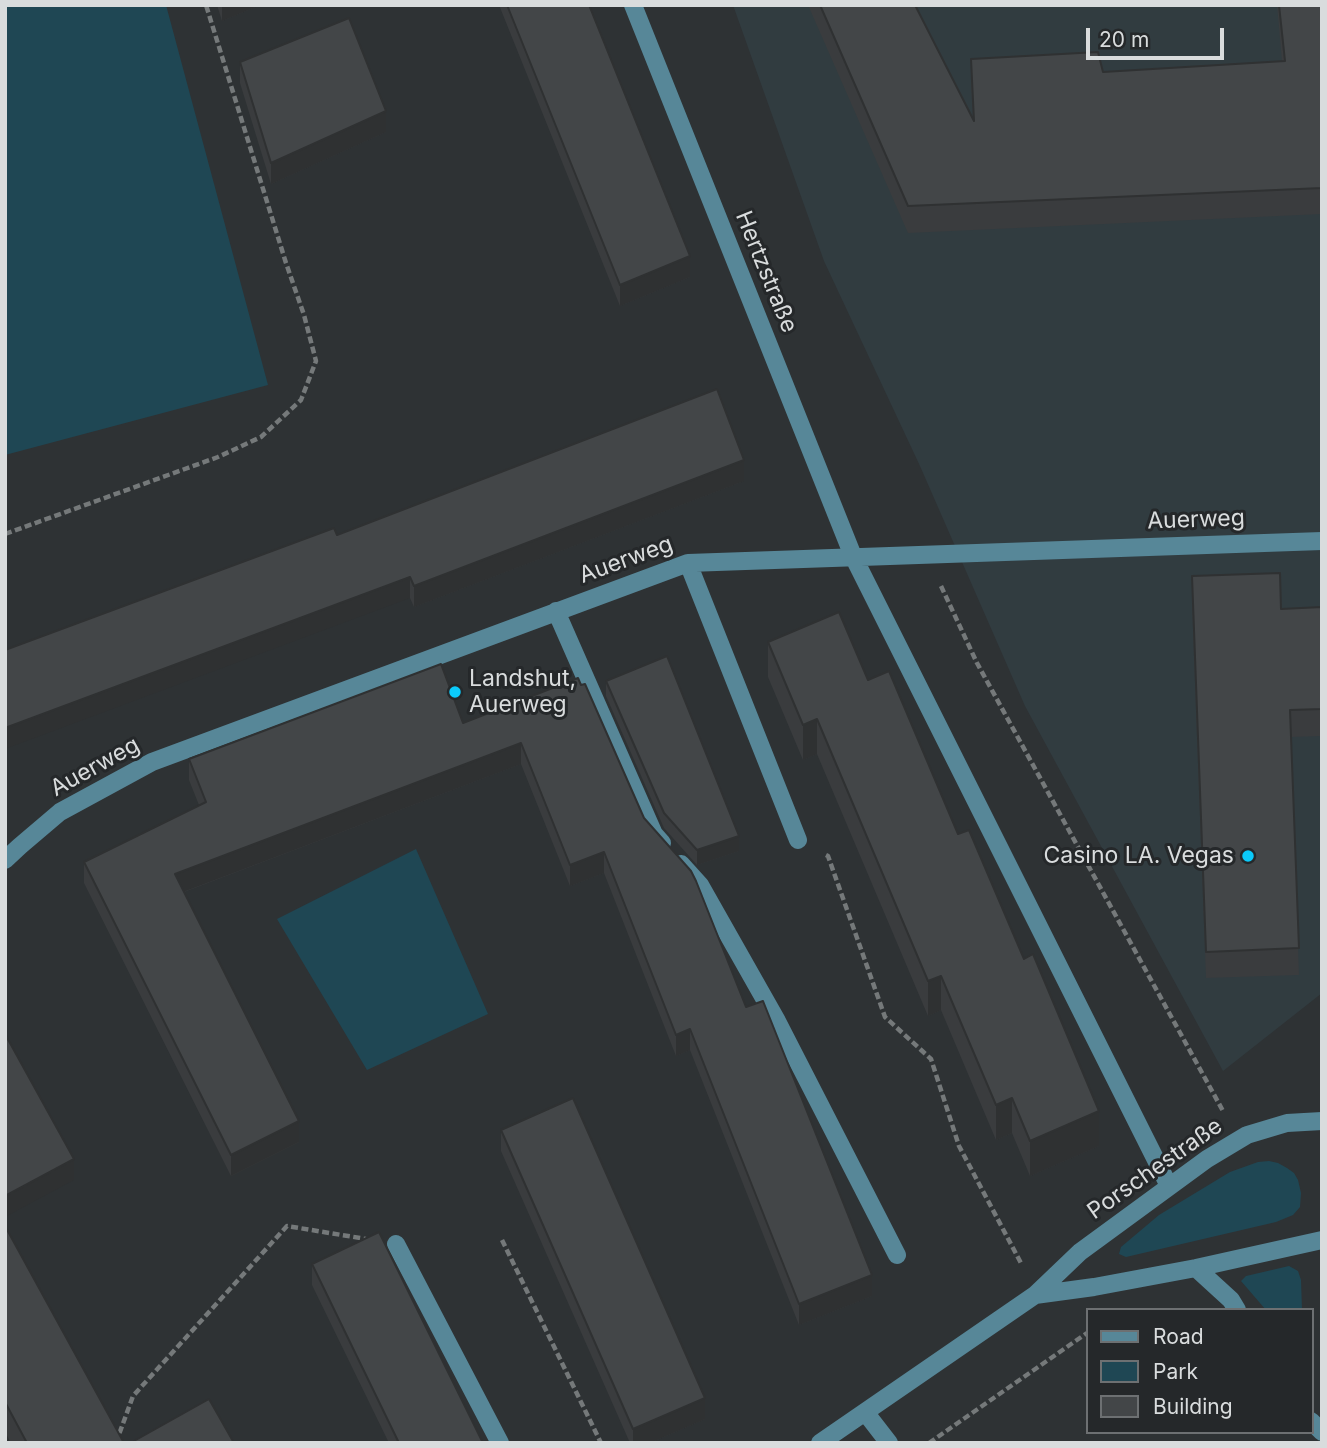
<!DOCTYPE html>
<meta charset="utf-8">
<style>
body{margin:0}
#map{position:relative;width:1327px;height:1448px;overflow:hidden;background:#2e3234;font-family:Inter,sans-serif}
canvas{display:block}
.frame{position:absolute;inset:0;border:7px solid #d9dcdd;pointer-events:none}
.legend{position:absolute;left:1086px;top:1308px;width:228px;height:126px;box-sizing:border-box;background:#25282a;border:2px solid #6d7072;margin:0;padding:9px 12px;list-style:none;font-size:21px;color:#d9dcdd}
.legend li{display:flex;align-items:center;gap:14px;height:35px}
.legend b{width:35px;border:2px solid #6d7072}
.scale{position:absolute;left:1086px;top:28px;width:138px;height:32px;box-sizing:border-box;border:4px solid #d9dcdd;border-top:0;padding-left:9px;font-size:21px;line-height:24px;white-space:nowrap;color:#d9dcdd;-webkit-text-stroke:5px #25282a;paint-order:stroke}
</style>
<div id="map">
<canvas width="1327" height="1448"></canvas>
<div class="frame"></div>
<ul class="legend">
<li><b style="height:9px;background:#578798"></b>Road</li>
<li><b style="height:19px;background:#1f4754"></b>Park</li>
<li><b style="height:19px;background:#434648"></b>Building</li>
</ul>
<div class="scale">20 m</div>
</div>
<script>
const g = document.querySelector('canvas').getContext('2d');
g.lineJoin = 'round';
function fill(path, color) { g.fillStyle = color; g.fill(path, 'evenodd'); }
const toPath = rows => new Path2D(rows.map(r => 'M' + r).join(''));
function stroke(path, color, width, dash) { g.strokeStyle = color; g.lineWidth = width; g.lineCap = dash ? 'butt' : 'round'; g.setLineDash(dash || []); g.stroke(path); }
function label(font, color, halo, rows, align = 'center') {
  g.font = font + ' Inter,sans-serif'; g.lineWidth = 6; g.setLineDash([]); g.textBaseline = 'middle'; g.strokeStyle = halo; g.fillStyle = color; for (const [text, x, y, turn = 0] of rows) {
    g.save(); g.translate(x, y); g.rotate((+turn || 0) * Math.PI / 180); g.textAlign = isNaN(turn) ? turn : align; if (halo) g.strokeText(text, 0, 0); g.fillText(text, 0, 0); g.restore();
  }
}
fill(toPath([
 [733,5,1322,5,1322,993,1223,1071,1025,706,920,466,824,261]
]), '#313c40');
fill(toPath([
 [5,5,166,5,268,385,5,455],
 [416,849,488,1014,367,1070,277,919],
 [1269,1161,1278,1163,1287,1168,1294,1173,1298,1180,1301,1193,1300,1207,1293,1215,1276,1222,1126,1257,1119,1254,1121,1247,1159,1215,1230,1172,1258,1162],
 [1289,1266,1298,1271,1301,1280,1302,1310,1266,1310,1241,1281,1246,1276]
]), '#1f4754');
stroke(toPath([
 [5,534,218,457,261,437,301,400,316,361,304,315,286,263,206,5],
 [941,586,977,663,1223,1111],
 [826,855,828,856,885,1017,931,1059,959,1146,1022,1265],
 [502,1240,601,1443],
 [118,1443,117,1440,133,1396,287,1226,366,1239],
 [929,1443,1087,1333]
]), '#75797a', 4.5, [7, 3.5]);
stroke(toPath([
 [633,5,853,556,1169,1186],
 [688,563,798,840],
 [556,611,654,834,662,843],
 [5,860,20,846,60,812,152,762,688,563,1322,541],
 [681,864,700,885,777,1021,897,1255],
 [396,1244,500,1443],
 [1196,1268,1231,1300,1237,1310],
 [1035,1295,1094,1287,1196,1268,1322,1240],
 [865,1412,889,1443],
 [1311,1421,1322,1432],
 [820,1443,1035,1295,1080,1252,1207,1159,1247,1135,1287,1123,1322,1121]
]), '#578798', 18);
fill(toPath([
 [217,5,260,5,222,21],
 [499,5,589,5,690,277,620,306],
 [808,5,915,5,973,117,971,86,971,59,1103,72,1282,61,1277,5,1322,5,1322,214,908,233],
 [240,62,386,132,271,184,240,83],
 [744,481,414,607,410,598,337,535],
 [1192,576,1281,609,1322,607,1322,736,1291,737,1299,975,1206,978,1192,603],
 [768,642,868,680,958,834,1099,1146,1030,1176,1012,1133,996,1140,941,1010,928,1016,817,754,803,760,768,677],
 [578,678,644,818,746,1007,872,1296,799,1325,690,1050,676,1056,604,873,570,886,521,764,184,892,299,1142,231,1176,84,883,84,862,199,805,189,780,189,759,463,723],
 [606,681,739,851,697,865,664,828,606,696],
 [501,1130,705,1419,650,1443,630,1443,501,1151],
 [5,1226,124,1443,11,1443,5,1432],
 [312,1264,483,1443,389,1443,312,1285]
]), '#3a3c3e');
fill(toPath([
 [222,5,260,5,222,21],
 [386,111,386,132,271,184,271,163],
 [690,256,690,277,620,306,620,285],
 [744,460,744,481,414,607,414,586],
 [410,577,410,598,5,749,5,728],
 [817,719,817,754,803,760,803,725],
 [521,743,521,764,175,895,175,874],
 [739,836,739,851,697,865,697,850],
 [604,852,604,873,570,886,570,865],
 [941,976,941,1010,928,1016,928,981],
 [690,1029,690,1050,676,1056,676,1035],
 [1012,1098,1012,1133,996,1140,996,1105],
 [1099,1111,1099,1146,1030,1176,1030,1141],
 [299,1121,299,1142,231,1176,231,1155],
 [74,1159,74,1180,5,1217,5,1196],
 [872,1275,872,1296,799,1325,799,1304],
 [705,1398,705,1419,650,1443,633,1443,633,1429]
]), '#2f3132');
const building = toPath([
 [507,5,589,5,690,256,620,285,507,5],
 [820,5,915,5,974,121,971,59,1098,52,1103,72,1285,61,1279,5,1322,5,1322,188,908,206,820,5],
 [349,18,386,111,271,163,240,62,349,18],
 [717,389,744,460,414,586,410,577,5,728,5,650,334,528,337,535,717,389],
 [1280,573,1281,609,1322,607,1322,709,1290,710,1299,948,1206,952,1192,576,1280,573],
 [839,612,868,680,889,671,958,834,969,830,1024,959,1033,954,1099,1111,1030,1141,1012,1098,996,1105,941,976,928,981,817,719,803,725,768,642,839,612],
 [667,656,739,836,697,850,664,813,606,681,667,656],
 [441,664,463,723,578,678,581,685,585,684,644,818,691,871,696,881,746,1007,763,1001,872,1275,799,1304,690,1029,676,1035,604,852,570,865,521,743,175,874,299,1121,231,1155,84,862,206,802,189,759,441,664],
 [5,1034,74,1159,5,1196,5,1034],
 [573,1098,705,1398,633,1429,501,1130,573,1098],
 [5,1226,124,1443,27,1443,5,1402,5,1226],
 [379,1232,483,1443,399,1443,312,1264,379,1232],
 [209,1399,234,1443,134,1443,134,1441,209,1399]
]);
fill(building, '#434648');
stroke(building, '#2f3132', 2);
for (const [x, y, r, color] of [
 [455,692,7,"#0bcafa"],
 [1248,856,7,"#0bcafa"]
]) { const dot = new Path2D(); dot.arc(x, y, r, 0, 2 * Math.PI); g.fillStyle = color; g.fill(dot); stroke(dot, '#25282a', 2.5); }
label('23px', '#d9dcdd', '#25282a', [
 ["Hertzstraße",766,272,68],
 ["Auerweg",1196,520,-2],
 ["Auerweg",626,560,-20],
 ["Auerweg",95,767,-29],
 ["Porschestraße",1155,1169,-35]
]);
label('23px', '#d9dcdd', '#25282a', [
 ["Landshut,",469,679],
 ["Auerweg",469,705],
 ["Casino LA. Vegas",1234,856,"right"]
], 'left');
</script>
